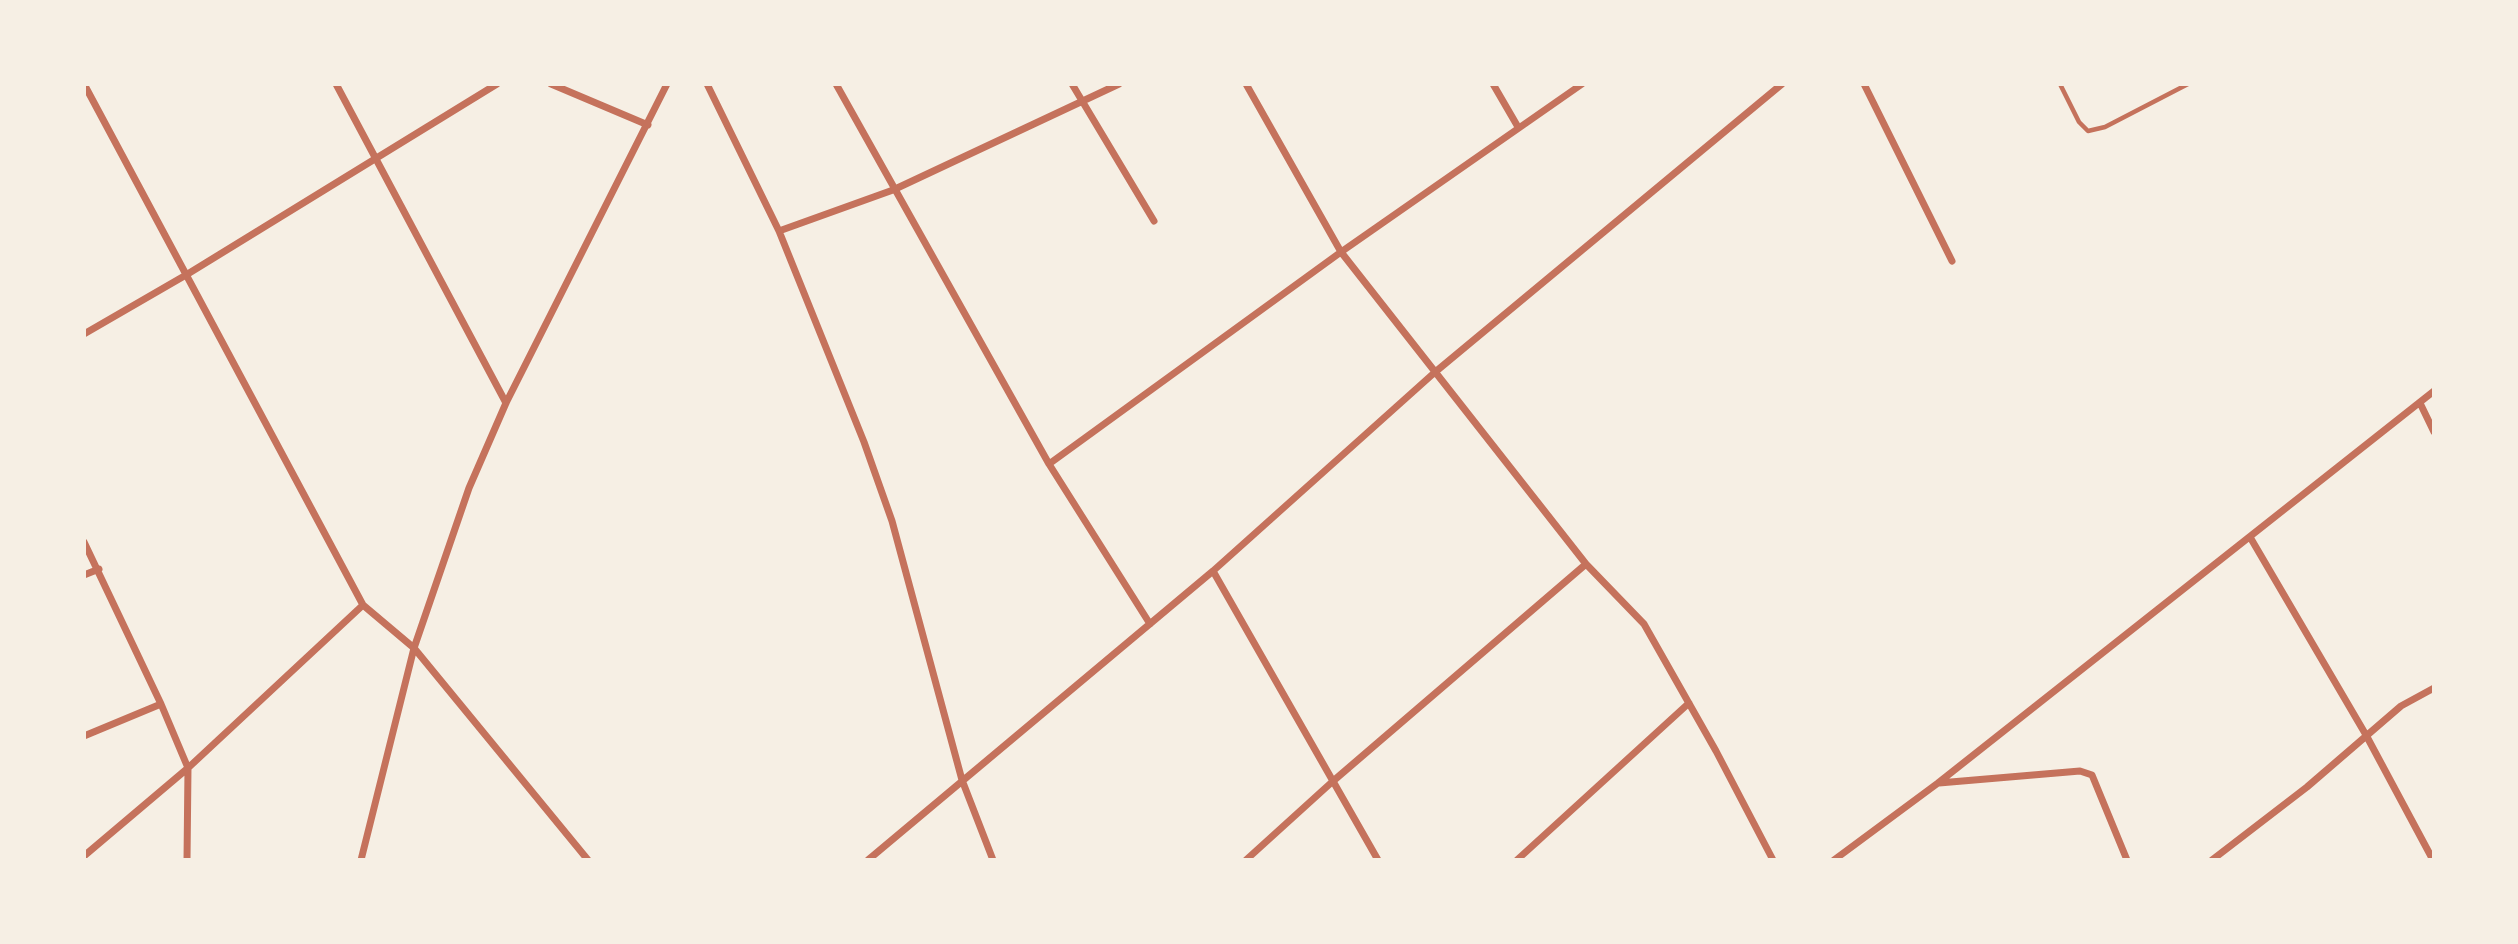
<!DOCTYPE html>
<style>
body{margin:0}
#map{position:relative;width:2518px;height:944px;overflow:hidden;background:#f6efe4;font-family:Montserrat,sans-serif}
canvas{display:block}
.frame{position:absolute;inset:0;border:86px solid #f6efe4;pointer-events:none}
</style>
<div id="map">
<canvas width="2518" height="944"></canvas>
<div class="frame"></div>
</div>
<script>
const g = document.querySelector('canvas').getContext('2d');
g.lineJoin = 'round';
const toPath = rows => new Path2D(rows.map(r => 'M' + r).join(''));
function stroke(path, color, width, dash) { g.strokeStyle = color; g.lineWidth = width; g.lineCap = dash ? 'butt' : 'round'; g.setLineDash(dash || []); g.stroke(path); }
stroke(toPath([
 [2060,84,2079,122,2088,131,2105,127,2188,84]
]), '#c5725c', 4.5);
stroke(toPath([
 [84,84,363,605,414,648,588,860],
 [336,84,506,403],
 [551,84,648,125],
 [707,84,779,231,864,442,892,521,962,780,993,860],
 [836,84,1049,464,1150,624],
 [1072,84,1154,221],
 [1246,84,1341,252,1586,564,1644,624,1716,751,1773,860],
 [1493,84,1518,127],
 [1864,84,1952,261],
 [779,231,893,190,1119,84],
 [84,334,186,275,497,84],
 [2420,403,2434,432],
 [1049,464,1341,252,1582,84],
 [2250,537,2366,735,2433,860],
 [84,542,161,704,188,768,187,860],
 [1213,571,1378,860],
 [84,575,99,569],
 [84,736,161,704],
 [1939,783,2080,771,2092,775,2127,860],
 [84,856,188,768,363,605],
 [361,860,414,648,469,488,506,403,667,84],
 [868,860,1213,571,1434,373,1782,84],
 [1246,860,1332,782,1586,564],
 [1517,860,1689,703],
 [1834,860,1938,783,2434,391],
 [2212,860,2307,787,2401,706,2434,688]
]), '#c5725c', 7);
</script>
